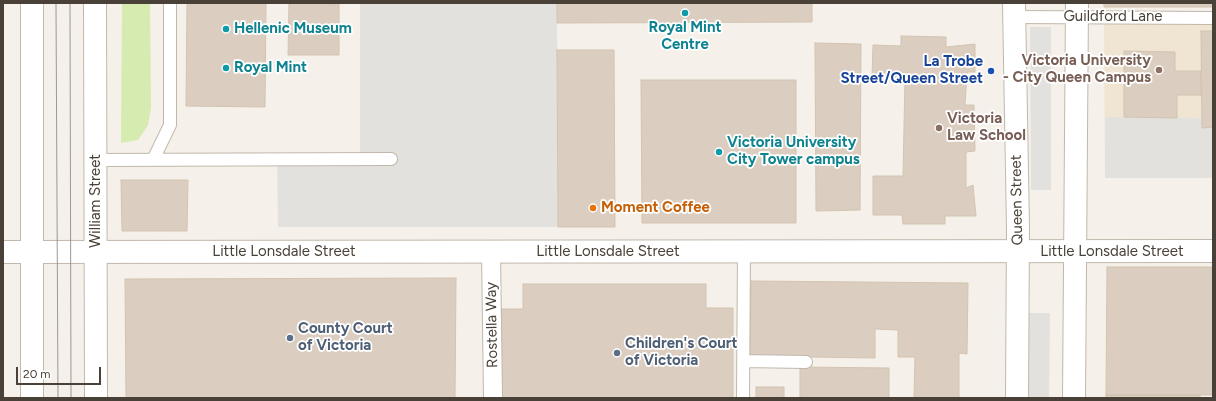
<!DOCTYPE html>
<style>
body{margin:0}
#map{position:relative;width:1216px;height:401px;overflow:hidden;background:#f5f0e9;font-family:Figtree,sans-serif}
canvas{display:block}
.frame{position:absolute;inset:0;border:4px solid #494137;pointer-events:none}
.scale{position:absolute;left:16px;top:367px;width:85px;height:18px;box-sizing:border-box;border:2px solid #494137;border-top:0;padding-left:5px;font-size:12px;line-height:14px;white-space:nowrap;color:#494137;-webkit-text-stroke:3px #fff;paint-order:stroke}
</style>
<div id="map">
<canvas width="1216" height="401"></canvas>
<div class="frame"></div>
<div class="scale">20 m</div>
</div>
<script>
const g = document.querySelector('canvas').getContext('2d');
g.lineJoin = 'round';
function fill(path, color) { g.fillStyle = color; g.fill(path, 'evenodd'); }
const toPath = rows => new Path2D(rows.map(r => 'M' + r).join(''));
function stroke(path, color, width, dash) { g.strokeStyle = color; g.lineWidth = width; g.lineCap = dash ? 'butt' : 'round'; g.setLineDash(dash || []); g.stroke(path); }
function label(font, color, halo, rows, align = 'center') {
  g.font = font + ' Figtree,sans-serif'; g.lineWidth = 3.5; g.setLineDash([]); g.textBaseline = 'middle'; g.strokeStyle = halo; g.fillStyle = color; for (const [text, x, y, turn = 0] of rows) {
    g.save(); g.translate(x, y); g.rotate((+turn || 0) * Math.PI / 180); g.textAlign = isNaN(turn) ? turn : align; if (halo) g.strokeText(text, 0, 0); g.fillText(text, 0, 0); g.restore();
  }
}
fill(toPath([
 [1104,23,1213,23,1213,178,1105,178]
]), '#efe5d2');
fill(toPath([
 [122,3,150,3,151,108,148,125,138,140,121,143]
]), '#d5ebb0');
fill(toPath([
 [360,3,557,3,558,227,278,227,277,155,360,155],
 [1030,27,1051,27,1051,190,1031,190],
 [1105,117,1201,118,1202,127,1213,127,1213,178,1105,178],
 [1029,313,1050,313,1049,398,1029,398]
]), '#e3e1de');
const building = toPath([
 [187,3,266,3,265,107,186,106,187,3],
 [289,3,339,4,339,55,288,55,289,3],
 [557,3,812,3,812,22,557,23,557,3],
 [1104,3,1213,3,1213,7,1104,7,1104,3],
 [1201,31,1213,31,1213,127,1202,128,1201,31],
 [901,36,946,37,946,47,975,44,975,72,967,72,965,105,974,105,975,151,966,152,966,188,973,185,976,216,945,216,945,224,903,224,902,215,873,215,873,176,903,176,905,79,872,80,873,45,901,46,901,36],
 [815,43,861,44,860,210,816,211,815,43],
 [557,50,614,50,615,227,558,227,557,50],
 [1124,51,1175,52,1175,71,1201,71,1201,95,1177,95,1177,118,1124,117,1124,51],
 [641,80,796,80,796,223,642,223,641,80],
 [121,180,188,180,187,231,122,231,121,180],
 [1107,267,1213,267,1213,395,1106,395,1107,267],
 [456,278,455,398,126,398,125,279,456,278],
 [751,281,968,283,967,354,959,353,959,398,914,398,915,357,898,357,898,330,875,329,875,358,750,356,751,281],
 [523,284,706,284,706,308,733,308,733,398,501,398,500,309,523,309,523,284],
 [800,367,889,368,889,398,800,398,800,367],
 [756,387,784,387,784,398,756,398,756,387],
 [1106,395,1200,395,1200,398,1106,398,1106,395]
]);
fill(building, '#dbcec0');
stroke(building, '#d3c3b0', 1);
const service = toPath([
 [1014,17,1213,18],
 [95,160,391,159],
 [153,160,170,125,170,3],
 [743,361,806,362],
 [743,398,744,252]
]);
const pedestrian = toPath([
 [491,252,493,398]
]);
const minor = toPath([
 [3,252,1213,251]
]);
const tertiary = toPath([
 [32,3,32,398],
 [95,3,96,398],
 [1014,3,1018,228,1017,398],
 [1074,398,1077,3]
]);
stroke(service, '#c1b8ab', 14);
stroke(pedestrian, '#c1b8ab', 20);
stroke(minor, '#c1b8ab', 24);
stroke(tertiary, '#c1b8ab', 24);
stroke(service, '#fff', 12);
stroke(pedestrian, '#fff', 18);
stroke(minor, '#fff', 22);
stroke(tertiary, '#fff', 22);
stroke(toPath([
 [56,3,58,398],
 [70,3,71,398]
]), '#989898', 1);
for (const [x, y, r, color] of [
 [685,13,4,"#0f9aa8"],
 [226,29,4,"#0f9aa8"],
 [226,68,4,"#0f9aa8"],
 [1159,70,4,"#8d6e63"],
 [991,71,4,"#1a4fb4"],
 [939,128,4,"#8d6e63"],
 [719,152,4,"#0f9aa8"],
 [593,208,4,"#e8710a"],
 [290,338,4,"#5c6f8a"],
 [617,353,4,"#5c6f8a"]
]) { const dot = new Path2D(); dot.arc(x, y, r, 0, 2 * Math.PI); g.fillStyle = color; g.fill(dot); stroke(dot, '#fff', 1.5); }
label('15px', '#494137', '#fff', [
 ["Guildford Lane",1113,17],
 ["Queen Street",1017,200,-91],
 ["William Street",96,201,-90],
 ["Little Lonsdale Street",284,252],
 ["Little Lonsdale Street",608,252],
 ["Little Lonsdale Street",1112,252],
 ["Rostella Way",492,325,-91]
]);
label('bold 15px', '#0d838f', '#fff', [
 ["Royal Mint",685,28,"center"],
 ["Centre",685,45,"center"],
 ["Hellenic Museum",234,29],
 ["Royal Mint",234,68],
 ["Victoria University",727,143],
 ["City Tower campus",727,160]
], 'left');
label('bold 15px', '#785e54', '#fff', [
 ["Victoria University",1151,61],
 ["- City Queen Campus",1151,78],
 ["Victoria",947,119,"left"],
 ["Law School",947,136,"left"]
], 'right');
label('bold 15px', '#164399', '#fff', [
 ["La Trobe",983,62],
 ["Street/Queen Street",983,79]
], 'right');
label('bold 15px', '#c56008', '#fff', [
 ["Moment Coffee",601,208]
], 'left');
label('bold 15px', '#4e5e75', '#fff', [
 ["County Court",298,329],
 ["of Victoria",298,346],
 ["Children's Court",625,344],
 ["of Victoria",625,361]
], 'left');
</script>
